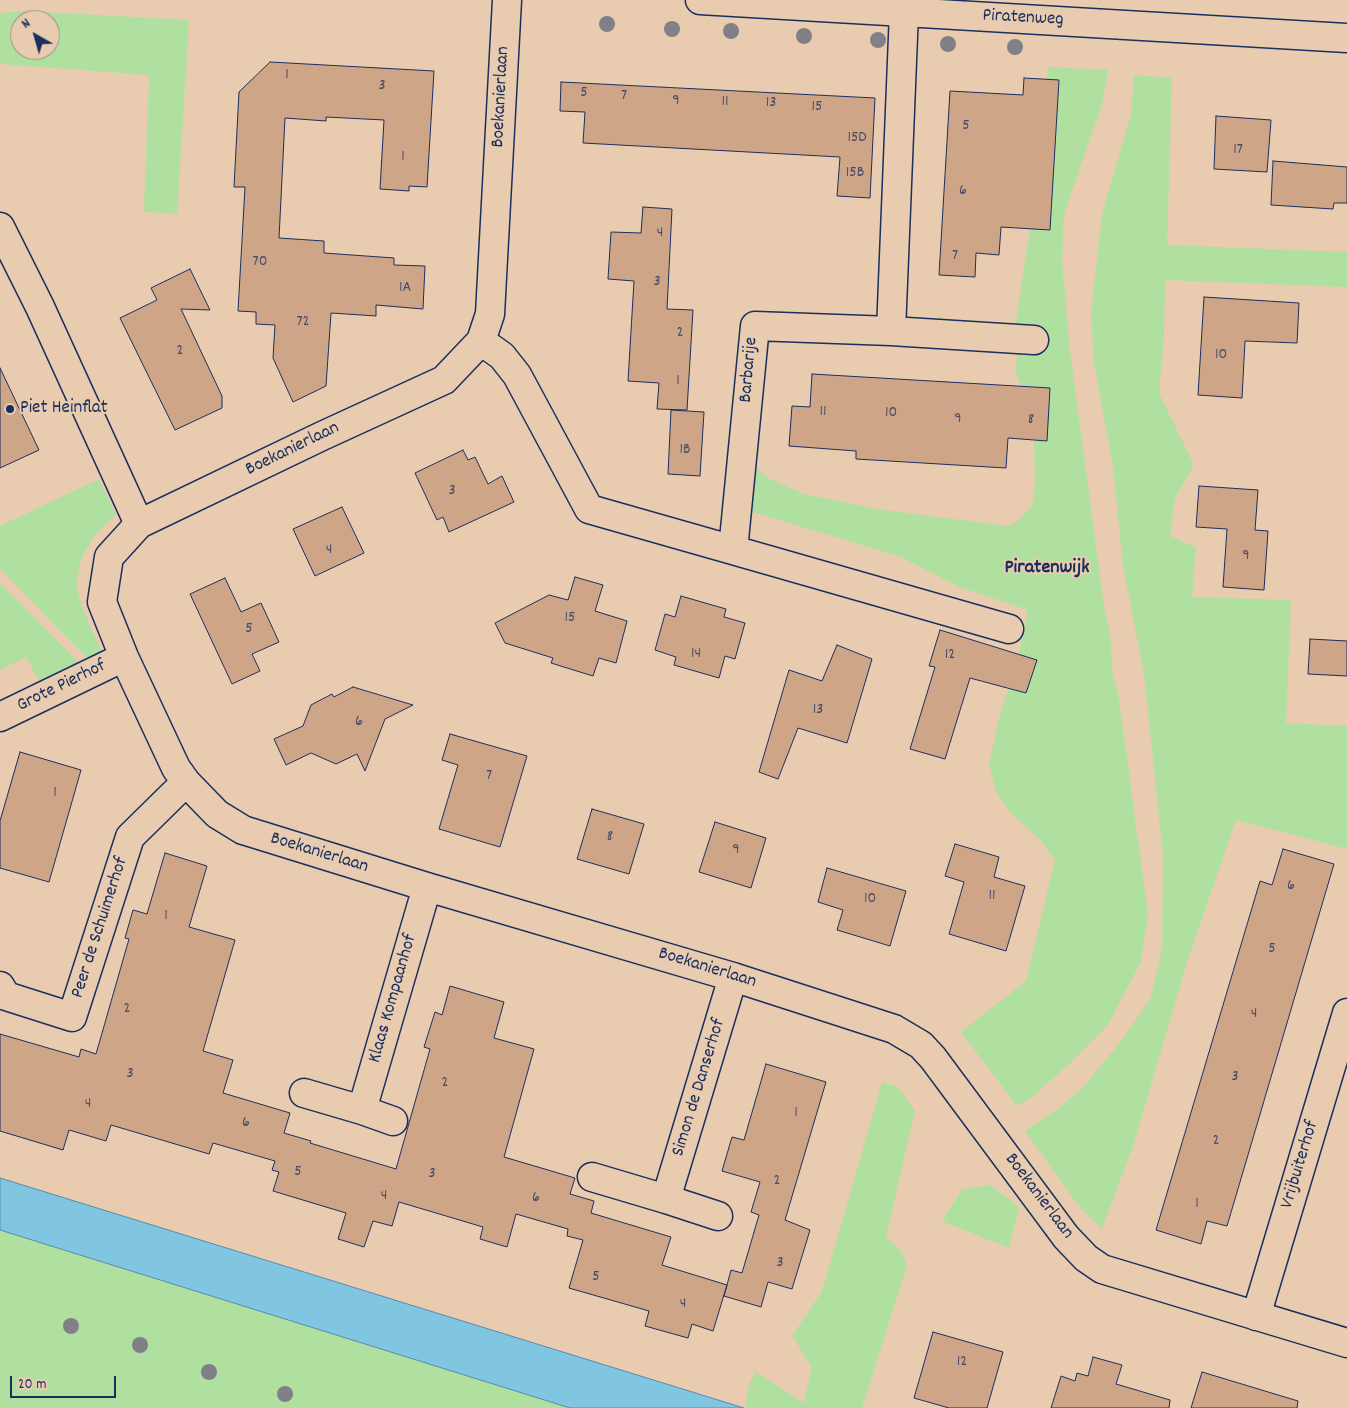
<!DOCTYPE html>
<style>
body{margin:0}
#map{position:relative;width:1347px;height:1408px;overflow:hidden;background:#e9ccaf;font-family:Dekko,sans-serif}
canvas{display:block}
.north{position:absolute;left:10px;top:10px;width:50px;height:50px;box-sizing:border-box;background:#e9ccaf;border:1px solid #978d8f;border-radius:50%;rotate:322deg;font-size:14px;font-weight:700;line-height:20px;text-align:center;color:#1b2f5e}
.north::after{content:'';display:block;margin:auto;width:18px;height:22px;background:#1b2f5e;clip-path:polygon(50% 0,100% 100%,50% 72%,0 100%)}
.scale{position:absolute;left:10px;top:1376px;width:106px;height:22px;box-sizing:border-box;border:2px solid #1b2f5e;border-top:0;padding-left:6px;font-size:15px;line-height:18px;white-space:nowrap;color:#1b2f5e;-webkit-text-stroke:4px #e9ccaf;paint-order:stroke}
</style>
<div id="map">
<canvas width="1347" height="1408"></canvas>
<div class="north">N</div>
<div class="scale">20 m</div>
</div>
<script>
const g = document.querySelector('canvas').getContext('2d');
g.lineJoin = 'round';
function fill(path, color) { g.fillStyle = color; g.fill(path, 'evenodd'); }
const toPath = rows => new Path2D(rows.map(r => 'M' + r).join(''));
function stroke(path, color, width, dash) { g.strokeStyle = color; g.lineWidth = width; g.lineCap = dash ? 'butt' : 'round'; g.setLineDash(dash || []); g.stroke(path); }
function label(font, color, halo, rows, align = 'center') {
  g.font = font + ' Dekko,sans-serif'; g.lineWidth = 4; g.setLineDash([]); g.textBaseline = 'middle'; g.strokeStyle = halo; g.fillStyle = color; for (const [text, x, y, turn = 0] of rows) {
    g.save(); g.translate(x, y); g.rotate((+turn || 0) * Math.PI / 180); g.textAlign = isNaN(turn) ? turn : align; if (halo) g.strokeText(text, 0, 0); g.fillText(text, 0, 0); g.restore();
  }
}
fill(toPath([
 [25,11,189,20,177,214,144,212,149,75,0,64,0,13],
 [20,20,50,20,50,50,20,50],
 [1048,67,1108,70,1103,101,1064,214,1062,260,1070,351,1105,614,1110,632,1113,675,1118,692,1148,914,1141,962,1107,1026,1069,1064,1033,1096,1017,1106,961,1032,1026,981,1055,860,1042,842,1009,811,996,792,989,764,1000,714,1017,663,1028,610,959,587,901,557,740,508,745,458,768,478,804,494,877,509,1007,526,1017,522,1032,506,1035,485,1033,408,1015,373,1019,340,1015,327,1040,162],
 [1134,75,1172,78,1167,245,1347,252,1347,287,1165,280,1164,334,1159,393,1194,465,1175,498,1170,536,1196,547,1192,597,1291,600,1286,723,1347,726,1347,849,1236,820,1187,962,1133,1146,1102,1229,1081,1209,1025,1131,1058,1109,1083,1087,1122,1040,1150,999,1162,950,1163,855,1144,674,1123,566,1113,467,1094,362,1091,314,1102,214,1131,114],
 [99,479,116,514,94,536,81,559,76,585,82,607,102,653,88,659,0,569,0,526],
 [0,583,80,664,41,684,26,657,0,670],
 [882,1082,898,1087,915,1111,886,1237,901,1251,907,1265,862,1408,745,1408,749,1384,756,1372,804,1403,812,1367,792,1336,822,1291],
 [990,1185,1019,1207,1009,1248,942,1221,962,1189],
 [0,1230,570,1408,0,1408]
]), '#afe09f');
const water = toPath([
 [0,1178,744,1408,570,1408,0,1230,0,1178]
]);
fill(water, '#80c6e1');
stroke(water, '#588aad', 1);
const building = toPath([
 [270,62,434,71,427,187,409,186,409,191,380,189,384,120,326,117,326,121,285,118,279,238,324,241,324,253,394,258,394,265,425,266,423,309,376,305,376,316,331,313,326,386,293,402,273,358,275,325,256,324,256,312,238,311,245,187,234,187,239,92,270,62],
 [1024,78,1059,80,1050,230,1001,227,999,255,976,253,975,277,939,275,950,91,1023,95,1024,78],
 [561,82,875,98,870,198,837,196,840,157,583,143,585,112,560,111,561,82],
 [1216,116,1271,120,1267,172,1214,169,1216,116],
 [1273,161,1347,167,1347,203,1334,203,1333,209,1271,205,1273,161],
 [643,207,672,209,667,309,693,310,687,410,657,409,659,383,628,381,634,281,608,279,611,232,641,233,643,207],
 [190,269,210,310,181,309,222,396,222,408,175,430,120,318,157,300,151,288,190,269],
 [1204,297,1299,303,1297,343,1245,341,1242,398,1198,395,1204,297],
 [0,368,39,450,0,468,0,368],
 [812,374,1050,388,1047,441,1008,438,1006,468,856,459,856,451,789,446,792,406,810,407,812,374],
 [671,410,704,412,700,476,668,474,671,410],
 [463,450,468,460,475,457,488,484,502,476,514,502,449,532,443,517,437,520,415,473,463,450],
 [1199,486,1258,490,1255,530,1268,531,1264,590,1223,587,1227,529,1196,527,1199,486],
 [342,507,364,553,315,576,293,529,342,507],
 [575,577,603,585,595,611,627,621,616,663,599,658,593,676,551,663,553,658,505,643,495,623,549,595,568,600,575,577],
 [225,578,241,612,261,603,279,642,252,654,260,671,232,684,190,594,225,578],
 [681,596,726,609,724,617,745,623,735,659,725,656,719,678,674,665,676,657,655,650,665,614,675,617,681,596],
 [940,630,1037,660,1026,693,970,678,945,759,910,749,935,667,929,666,940,630],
 [1310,639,1347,641,1347,676,1308,674,1310,639],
 [837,645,872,659,847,743,798,728,778,779,759,772,789,670,822,681,837,645],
 [353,687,413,705,385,719,365,771,357,754,336,764,311,753,286,765,274,739,303,726,311,705,332,694,334,697,353,687],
 [450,734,527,756,500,847,439,829,458,765,442,760,450,734],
 [20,752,81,770,49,882,0,868,0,821,20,752],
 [592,809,644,824,629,874,577,859,592,809],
 [715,822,766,838,751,888,699,872,715,822],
 [955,844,999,857,994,877,1025,886,1006,951,949,934,964,882,945,876,955,844],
 [1283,849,1334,864,1227,1226,1207,1221,1201,1244,1156,1230,1260,881,1272,885,1283,849],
 [165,853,207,866,189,927,235,940,203,1051,233,1060,223,1093,290,1113,284,1133,311,1141,310,1143,396,1169,430,1049,424,1047,435,1012,442,1015,450,986,504,1002,494,1038,534,1049,504,1157,575,1178,570,1194,594,1201,591,1213,671,1237,662,1265,727,1285,713,1331,692,1324,688,1338,645,1326,649,1311,569,1288,583,1240,567,1236,568,1229,516,1214,507,1247,480,1239,483,1227,399,1202,392,1226,373,1221,364,1247,338,1239,346,1213,273,1191,279,1172,272,1170,275,1161,213,1143,209,1154,111,1125,106,1141,69,1130,63,1150,0,1131,0,1034,79,1057,81,1049,96,1054,129,939,125,938,133,910,147,914,165,853],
 [827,868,906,891,890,946,837,930,843,910,818,902,827,868],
 [766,1064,826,1082,785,1220,810,1230,792,1289,768,1282,761,1307,724,1296,731,1270,742,1273,759,1215,751,1212,760,1182,722,1171,732,1137,744,1140,766,1064],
 [933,1332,1003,1352,987,1408,949,1408,914,1398,933,1332],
 [1093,1357,1122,1365,1116,1384,1170,1400,1169,1408,1051,1408,1061,1376,1075,1381,1077,1373,1088,1376,1093,1357],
 [1202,1372,1298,1401,1297,1408,1191,1408,1202,1372]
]);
fill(building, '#cfa588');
stroke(building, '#1b2f5e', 1);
const minor = toPath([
 [507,0,490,314,481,341,444,380,322,436,139,524,109,557,102,602,124,657,176,768,186,782,217,814,243,830,427,887,733,977,894,1029,921,1045,933,1058,1066,1237,1086,1258,1102,1269,1347,1343],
 [700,0,1347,38],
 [0,227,40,307,139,524],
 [891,331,904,12],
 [481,341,502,356,517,375,589,509,733,550,755,326,891,331,1034,340],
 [733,550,1009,629],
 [0,717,124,657],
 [0,986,6,996,72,1017,130,837,186,782],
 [304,1093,362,1110,427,887],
 [362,1110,393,1121],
 [592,1177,666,1199,733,977],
 [666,1199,718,1216],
 [1256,1316,1347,1013]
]);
stroke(minor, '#1b2f5e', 31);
stroke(minor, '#e9ccaf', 28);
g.fillStyle = '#808086';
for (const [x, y] of [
 [607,24],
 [672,29],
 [731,31],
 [804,36],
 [878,40],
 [948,44],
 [1015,47],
 [71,1326],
 [140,1345],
 [209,1372],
 [285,1394]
]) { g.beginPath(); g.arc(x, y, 8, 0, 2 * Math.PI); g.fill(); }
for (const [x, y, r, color] of [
 [10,409,5,"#1b2f5e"]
]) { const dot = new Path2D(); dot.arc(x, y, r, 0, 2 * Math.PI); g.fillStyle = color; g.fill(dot); stroke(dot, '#e9ccaf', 2); }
label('16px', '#484c68', null, [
 ["1",287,76],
 ["3",382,87],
 ["5",584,94],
 ["7",624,97],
 ["9",676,102],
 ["11",725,103],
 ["13",771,104],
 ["15",817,108],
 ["5",966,127],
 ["15D",857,139],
 ["17",1238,151],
 ["1",403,158],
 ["15B",855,174],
 ["6",963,192],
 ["4",660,234],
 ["7",955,257],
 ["70",260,263],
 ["3",657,283],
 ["1A",405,289],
 ["72",303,323],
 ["2",680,334],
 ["2",180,352],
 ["10",1221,356],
 ["1",678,382],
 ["11",823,413],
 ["10",891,414],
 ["9",958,420],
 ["8",1031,421],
 ["1B",685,451],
 ["3",452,492],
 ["4",329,551],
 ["9",1246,557],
 ["15",570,619],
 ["5",249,630],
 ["14",696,655],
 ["12",950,656],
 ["13",818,711],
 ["6",359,723],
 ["7",489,777],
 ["1",55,794],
 ["8",610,838],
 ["9",736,851],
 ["6",1291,887],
 ["11",992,897],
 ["10",870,900],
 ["1",166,917],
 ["5",1272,950],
 ["2",127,1010],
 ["4",1254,1015],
 ["3",130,1075],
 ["3",1235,1078],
 ["2",445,1084],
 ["4",88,1105],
 ["1",796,1114],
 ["6",246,1124],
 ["2",1216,1142],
 ["5",298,1173],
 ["3",432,1175],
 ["2",777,1182],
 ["4",384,1197],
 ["6",536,1199],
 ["1",1197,1205],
 ["3",780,1264],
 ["5",596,1278],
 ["4",683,1305],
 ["12",962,1363]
]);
label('19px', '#1b2f5e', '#e9ccaf', [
 ["Piratenweg",1023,19,3],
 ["Boekanierlaan",502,97,-87],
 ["Barbarije",750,370,-85],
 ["Boekanierlaan",293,450,-26],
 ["Grote Pierhof",62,687,-26],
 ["Boekanierlaan",319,854,17],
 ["Peer de Schuimerhof",101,928,-72],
 ["Boekanierlaan",707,969,17],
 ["Klaas Kompaanhof",394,999,-74],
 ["Simon de Danserhof",700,1088,-73],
 ["Vrijbuiterhof",1301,1165,-73],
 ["Boekanierlaan",1038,1197,53]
]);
label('19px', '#1b2f5e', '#e9ccaf', [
 ["Piet Heinflat",20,409]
], 'left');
label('bold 20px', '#1b2f5e', '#e9ccaf', [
 ["Piratenwijk",1047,569]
]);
</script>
